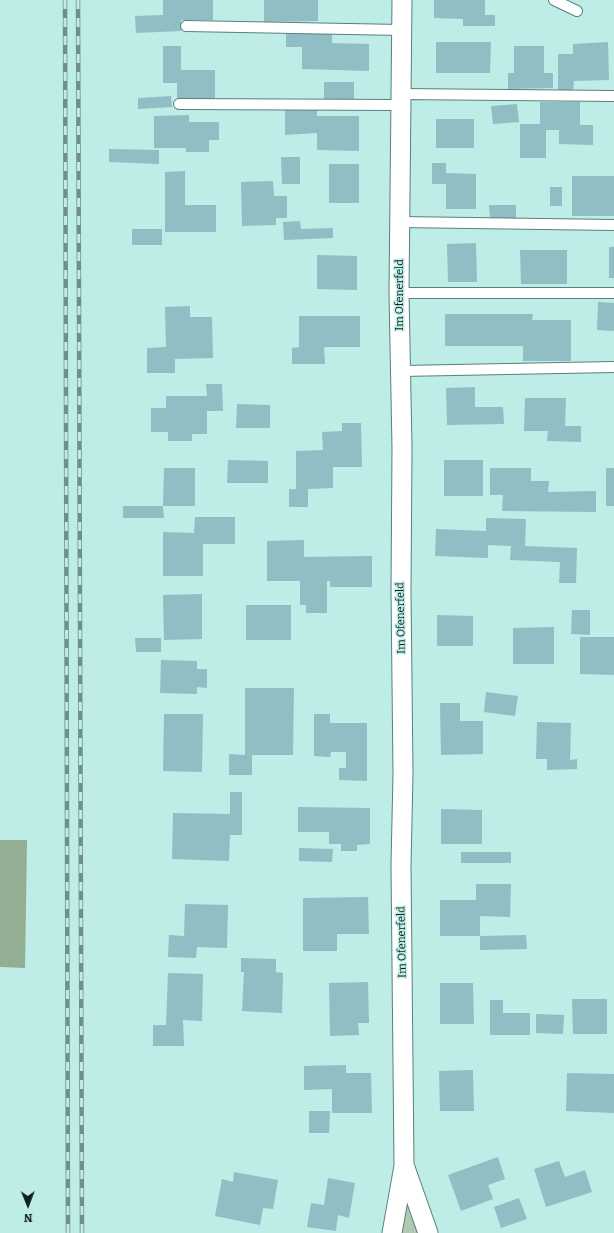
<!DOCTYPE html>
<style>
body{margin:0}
#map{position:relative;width:614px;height:1233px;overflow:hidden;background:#beece6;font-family:Bitter,serif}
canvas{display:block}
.north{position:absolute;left:8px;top:1185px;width:40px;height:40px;-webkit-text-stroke:3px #beece6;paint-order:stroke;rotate:179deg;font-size:11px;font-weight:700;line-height:16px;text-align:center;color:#0f211f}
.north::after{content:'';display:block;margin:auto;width:14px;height:18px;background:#0f211f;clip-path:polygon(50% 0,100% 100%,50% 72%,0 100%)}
</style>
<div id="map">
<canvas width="614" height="1233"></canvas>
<div class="north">N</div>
</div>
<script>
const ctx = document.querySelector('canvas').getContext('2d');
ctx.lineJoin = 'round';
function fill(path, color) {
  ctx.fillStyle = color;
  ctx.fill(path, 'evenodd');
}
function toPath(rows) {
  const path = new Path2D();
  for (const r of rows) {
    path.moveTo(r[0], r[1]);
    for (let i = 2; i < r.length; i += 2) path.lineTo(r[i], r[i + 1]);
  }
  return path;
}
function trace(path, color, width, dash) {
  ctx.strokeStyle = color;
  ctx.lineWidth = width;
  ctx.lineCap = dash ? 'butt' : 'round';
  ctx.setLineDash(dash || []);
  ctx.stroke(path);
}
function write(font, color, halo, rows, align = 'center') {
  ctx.font = font + ' Bitter,serif';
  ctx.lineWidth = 3;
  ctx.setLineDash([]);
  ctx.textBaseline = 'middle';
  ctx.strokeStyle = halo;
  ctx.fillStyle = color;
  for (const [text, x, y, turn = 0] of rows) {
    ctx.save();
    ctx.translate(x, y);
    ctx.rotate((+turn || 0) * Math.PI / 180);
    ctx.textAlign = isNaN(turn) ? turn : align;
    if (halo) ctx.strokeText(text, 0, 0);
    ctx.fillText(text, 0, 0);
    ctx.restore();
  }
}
fill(toPath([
 [404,1165,427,1233,391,1233]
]), '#b3c8b3');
fill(toPath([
 [0,840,27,840,25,968,0,967]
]), '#94ae94');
fill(toPath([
 [163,0,213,0,213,20,181,20,181,31,136,33,135,16,163,15],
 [264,0,318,0,318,21,264,22],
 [434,0,485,0,485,15,495,15,495,26,463,26,463,19,434,18],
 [286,31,332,31,332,43,369,44,369,71,302,69,302,47,286,47],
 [436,42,491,42,490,73,436,73],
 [608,42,609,80,574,81,573,90,558,91,558,54,573,54,573,44],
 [163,46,181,46,181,70,215,70,215,101,177,101,177,83,163,83],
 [514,46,544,46,544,73,553,73,553,88,508,89,508,73,514,73],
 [324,82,354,82,354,101,324,100],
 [171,96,172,107,138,109,138,98],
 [540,102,580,102,580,125,593,125,593,145,559,144,559,130,546,130,546,158,520,158,520,124,540,124],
 [517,104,519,122,493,124,491,106],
 [285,109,317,109,317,116,359,116,359,151,317,150,317,133,285,135],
 [189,115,189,122,219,122,219,140,209,140,209,152,186,152,186,148,154,148,154,116],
 [436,119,474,119,474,148,436,148],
 [109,149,159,150,159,164,109,162],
 [281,157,300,157,300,184,282,184],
 [432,163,446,163,446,173,476,174,476,209,446,209,446,184,432,184],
 [329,164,359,164,359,203,329,203],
 [185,171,185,205,216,205,216,232,165,232,165,172],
 [572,176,614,176,614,216,572,216],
 [273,181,274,196,287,196,287,218,276,218,276,225,242,226,241,182],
 [550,187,562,187,562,206,550,206],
 [489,205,516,205,516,219,490,219],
 [300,221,301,229,333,228,333,238,284,240,283,222],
 [132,229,162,229,162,245,132,245],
 [476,243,477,282,448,282,447,244],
 [609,247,614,247,614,278,609,278],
 [520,250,567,250,567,284,521,284],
 [317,255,357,256,357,290,317,289],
 [598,302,614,303,614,331,597,330],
 [190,306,190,317,212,317,213,358,175,359,175,373,147,373,147,348,166,347,165,307],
 [445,314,533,314,532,320,571,320,571,361,523,361,523,346,445,346],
 [299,316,360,316,360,347,324,347,325,364,292,364,292,348,299,347],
 [206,384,222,384,223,411,207,411,207,434,192,434,192,441,168,441,168,432,151,432,151,408,166,408,166,396,207,396],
 [475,387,475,407,503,407,504,424,447,425,446,388],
 [525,398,566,398,565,426,581,426,581,442,547,441,548,431,524,431],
 [237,404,270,405,270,428,236,428],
 [342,423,361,423,362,467,333,467,333,488,308,489,308,507,289,507,289,489,296,489,296,451,323,450,322,432,342,431],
 [228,460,268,461,268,483,227,483],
 [444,460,483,460,483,496,444,496],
 [164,468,195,468,195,506,163,506],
 [490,468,531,468,531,481,549,481,548,492,596,491,596,512,502,511,503,495,490,495],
 [606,468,614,468,614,506,606,506],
 [123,506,163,506,164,518,123,518],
 [195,517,235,517,235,544,203,544,203,576,163,576,163,532,194,533],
 [486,518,526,519,525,546,577,548,576,583,559,583,560,562,510,560,511,546,488,545,488,558,435,556,436,529,486,531],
 [304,540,304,557,372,556,372,587,330,587,330,581,327,581,327,613,306,613,306,605,300,605,300,581,267,581,267,541],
 [202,594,202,639,164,640,163,595],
 [246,605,291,605,291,640,246,640],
 [572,610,590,610,590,635,571,634],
 [437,615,473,616,473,646,437,646],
 [554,627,554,664,513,664,513,628],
 [580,637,614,637,614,675,580,674],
 [135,638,161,638,161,652,136,652],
 [161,660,197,661,197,669,207,669,207,688,197,687,197,694,160,693],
 [245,688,294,688,293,755,252,755,252,775,229,775,229,754,245,755],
 [486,692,518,696,515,716,484,712],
 [440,703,460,703,460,721,483,721,483,754,441,755],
 [164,714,203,714,202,772,163,771],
 [314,714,330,714,330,723,367,723,367,781,339,780,339,768,346,768,346,752,331,752,330,757,314,756],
 [537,722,571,723,570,760,577,759,577,769,547,770,547,759,536,759],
 [230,792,242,792,242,835,230,835,229,861,172,859,173,813,230,814],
 [298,807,370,808,370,844,357,845,357,851,341,851,341,844,329,844,329,832,298,832],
 [441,809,482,810,482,844,441,844],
 [299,848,333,849,332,862,299,861],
 [461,852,511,852,511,863,461,863],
 [476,884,511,884,510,917,480,916,480,936,526,935,527,949,480,950,480,936,440,936,440,900,476,900],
 [368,897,369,934,337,934,337,951,303,951,303,898],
 [185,904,228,905,227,948,197,947,196,958,168,957,169,935,184,936],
 [241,958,276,959,276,972,283,973,282,1013,242,1011,244,972,241,972],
 [168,973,203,974,202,1021,183,1020,184,1046,153,1046,153,1025,166,1025],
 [368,982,369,1023,358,1023,359,1035,330,1036,329,983],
 [440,983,473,983,474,1024,440,1024],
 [572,999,607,999,607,1034,573,1034],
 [490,1000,503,1000,503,1013,530,1013,530,1035,490,1035],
 [536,1014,564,1015,563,1034,536,1033],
 [346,1065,346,1073,371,1073,372,1113,332,1113,332,1089,304,1090,304,1066],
 [473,1070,474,1111,440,1111,439,1071],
 [567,1073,614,1074,614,1113,566,1111],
 [309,1111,330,1111,329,1133,309,1133],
 [498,1157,505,1179,488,1185,493,1199,461,1211,448,1175],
 [559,1161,565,1177,585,1170,592,1192,546,1207,534,1169],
 [234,1172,278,1180,273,1209,263,1208,260,1225,215,1216,222,1179,233,1182],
 [328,1178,355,1183,349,1218,338,1215,336,1231,307,1227,311,1203,324,1205],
 [519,1198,527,1219,501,1228,494,1207]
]), '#91bdc4');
const service = toPath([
 [554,0,577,11],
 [186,26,402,30],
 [401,94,614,96],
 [179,104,401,105],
 [400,222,614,225],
 [399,293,614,293],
 [401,371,614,367]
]);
const minor = toPath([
 [402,0,399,293,402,448,401,591,403,774,401,865,404,1165,428,1233],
 [392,1233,404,1166]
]);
trace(service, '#57817c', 12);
trace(minor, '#57817c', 21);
trace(service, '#fff', 10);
trace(minor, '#fff', 19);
const rail = toPath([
 [65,0,68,1233],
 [78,0,82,1233]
]);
trace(rail, '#6e8f8b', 4.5);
trace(rail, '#beece6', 3, [9]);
write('11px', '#0f211f', '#beece6', [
 ["Im Ofenerfeld",400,295,-90],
 ["Im Ofenerfeld",401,618,-91],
 ["Im Ofenerfeld",402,942,-91]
]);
</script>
